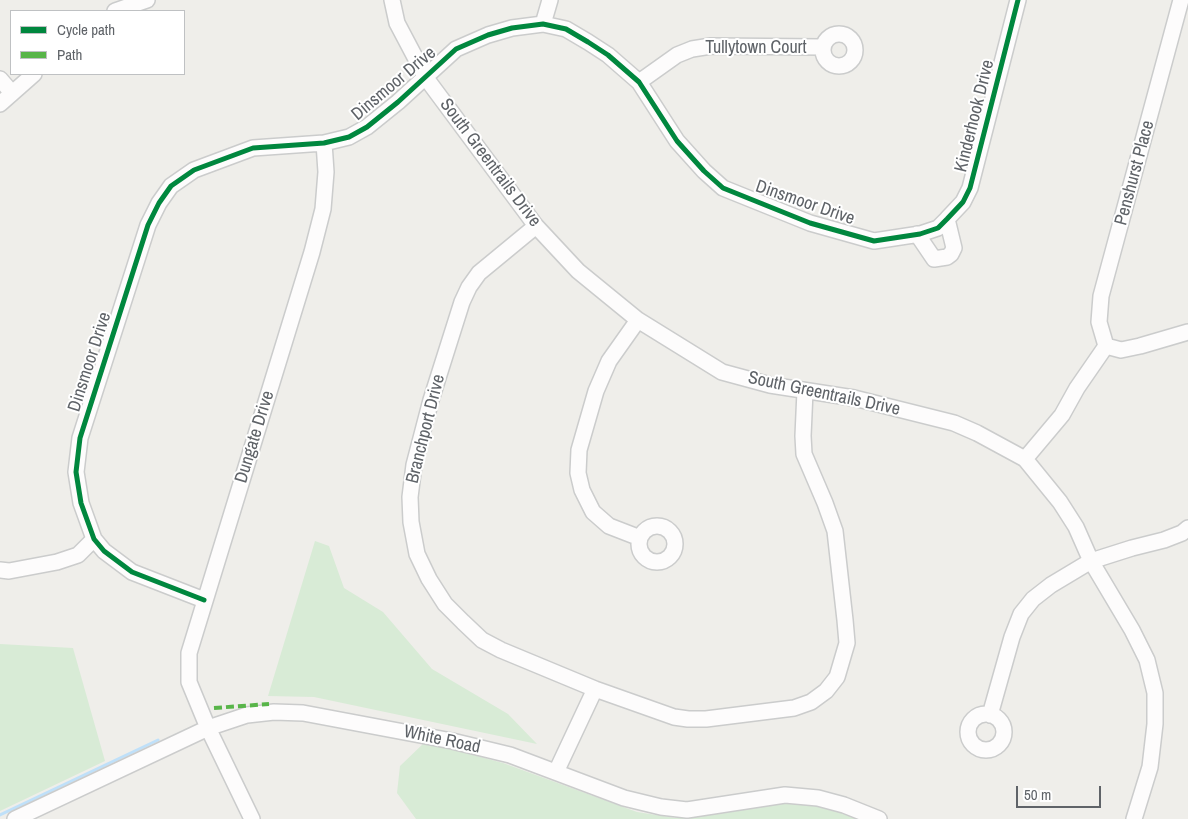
<!DOCTYPE html>
<style>
body{margin:0}
#map{position:relative;width:1188px;height:819px;overflow:hidden;background:#efeeea;font-family:"Archivo Narrow",sans-serif}
canvas{display:block}
.legend{position:absolute;left:10px;top:10px;width:175px;height:65px;box-sizing:border-box;background:#fff;border:1px solid #bfc1c3;margin:0;padding:6px 9px;list-style:none;font-size:15px;color:#5f6368}
.legend li{display:flex;align-items:center;gap:10px;height:25px}
.legend b{width:25px;border:1px solid #bfc1c3}
.scale{position:absolute;left:1016px;top:786px;width:85px;height:22px;box-sizing:border-box;border:2px solid #5f6368;border-top:0;padding-left:6px;font-size:15px;line-height:18px;white-space:nowrap;color:#5f6368;-webkit-text-stroke:4px #fff;paint-order:stroke}
</style>
<div id="map">
<canvas width="1188" height="819"></canvas>
<ul class="legend">
<li><b style="height:6px;background:#00873e"></b>Cycle path</li>
<li><b style="height:6px;background:#58b549"></b>Path</li>
</ul>
<div class="scale">50 m</div>
</div>
<script>
const ctx = document.querySelector('canvas').getContext('2d');
ctx.lineJoin = 'round';
function fill(path, color) {
  ctx.fillStyle = color;
  ctx.fill(path, 'evenodd');
}
function toPath(rows) {
  const path = new Path2D();
  for (const r of rows) {
    if (r.length === 3) {
      path.moveTo(r[0] + r[2], r[1]);
      path.arc(r[0], r[1], r[2], 0, 2 * Math.PI);
      continue;
    }
    path.moveTo(r[0], r[1]);
    for (let i = 2; i < r.length; i += 2) path.lineTo(r[i], r[i + 1]);
  }
  return path;
}
function trace(path, color, width, dash) {
  ctx.strokeStyle = color;
  ctx.lineWidth = width;
  ctx.lineCap = dash ? 'butt' : 'round';
  ctx.setLineDash(dash || []);
  ctx.stroke(path);
}
function write(font, color, halo, rows, align = 'center') {
  ctx.font = font + ' "Archivo Narrow",sans-serif';
  ctx.lineWidth = 4;
  ctx.setLineDash([]);
  ctx.textBaseline = 'middle';
  ctx.strokeStyle = halo;
  ctx.fillStyle = color;
  for (const [text, x, y, turn = 0] of rows) {
    ctx.save();
    ctx.translate(x, y);
    ctx.rotate((+turn || 0) * Math.PI / 180);
    ctx.textAlign = isNaN(turn) ? turn : align;
    if (halo) ctx.strokeText(text, 0, 0);
    ctx.fillText(text, 0, 0);
    ctx.restore();
  }
}
fill(toPath([
 [315,541,329,546,344,588,383,612,432,669,508,714,537,744,314,697,268,696],
 [0,644,73,648,105,761,0,811],
 [425,742,503,763,637,812,676,818,697,817,776,804,808,804,835,808,865,819,416,819,397,793,400,766]
]), '#d8ebd6');
trace(toPath([
 [0,815,158,740]
]), '#bfe0f9', 3);
const minor = toPath([
 [392,0,397,23,426,78,536,226,578,271,638,320,722,372,770,385,854,398,954,423,977,433,1025,459,1060,502,1076,527,1091,561,1132,630,1147,660,1155,693,1155,724,1150,767,1134,819],
 [115,11,147,0],
 [543,24,550,0],
 [839,50,16],
 [0,79,12,93],
 [639,82,677,55,692,49,711,46,822,47],
 [0,104,34,74],
 [536,226,479,273,469,287,462,302,431,400,414,465,410,497,411,522,417,554,429,579,445,604,463,622,482,640,501,650,595,689],
 [917,234,934,259,947,257,951,254,954,248,947,219],
 [638,320,609,361,596,391,579,450,578,473,582,490,593,512,609,526,640,538],
 [1106,346,1099,322,1101,296,1181,0],
 [1025,459,1062,415,1077,388,1106,346,1121,350,1140,346,1188,332],
 [657,544,18],
 [0,570,9,571,57,562,78,555,94,539],
 [204,600,132,572,104,551,94,539,81,503,76,472,80,438,148,225,159,203,171,186,194,170,253,148,324,143,349,137,367,127,398,102,456,49,488,35,512,28,543,24,566,29,588,42,608,55,639,82,677,141,704,171,723,188,810,223,874,241,920,234,938,228,947,219,963,202,970,188,1018,0],
 [986,732,18],
 [990,715,1012,637,1021,614,1033,599,1051,585,1091,561,1132,548,1164,540,1182,533,1188,528],
 [556,772,595,689,674,717,688,719,706,719,794,708,811,702,826,691,837,677,847,643,845,620,835,531,825,503,804,454,803,436,805,391],
 [15,819,208,728,247,715,274,712,303,713,452,741,510,755,624,798,661,807,687,810,785,795,818,798,844,805,879,819],
 [252,819,208,728,189,682,189,653,312,252,323,209,326,172,324,143]
]);
trace(minor, '#cbcccc', 18);
trace(minor, '#fdfcfc', 15);
trace(toPath([
 [214,708,269,704]
]), '#58b549', 4, [8, 4]);
trace(toPath([
 [204,600,132,572,104,551,94,539,81,503,76,472,80,438,148,225,159,203,171,186,194,170,253,148,324,143,349,137,367,127,398,102,456,49,488,35,512,28,543,24,566,29,588,42,608,55,639,82,677,141,704,171,723,188,810,223,874,241,920,234,938,228,947,219,963,202,970,188,1018,0]
]), '#00873e', 5);
write('18px', '#5f6368', '#fff', [
 ["Tullytown Court",756,48],
 ["Dinsmoor Drive",394,84,-40],
 ["Kinderhook Drive",975,116,-76],
 ["South Greentrails Drive",490,163,53],
 ["Penshurst Place",1135,173,-75],
 ["Dinsmoor Drive",805,203,19],
 ["Dinsmoor Drive",90,362,-72],
 ["South Greentrails Drive",824,394,12],
 ["Branchport Drive",426,429,-76],
 ["Dungate Drive",255,437,-73],
 ["White Road",442,740,12]
]);
</script>
